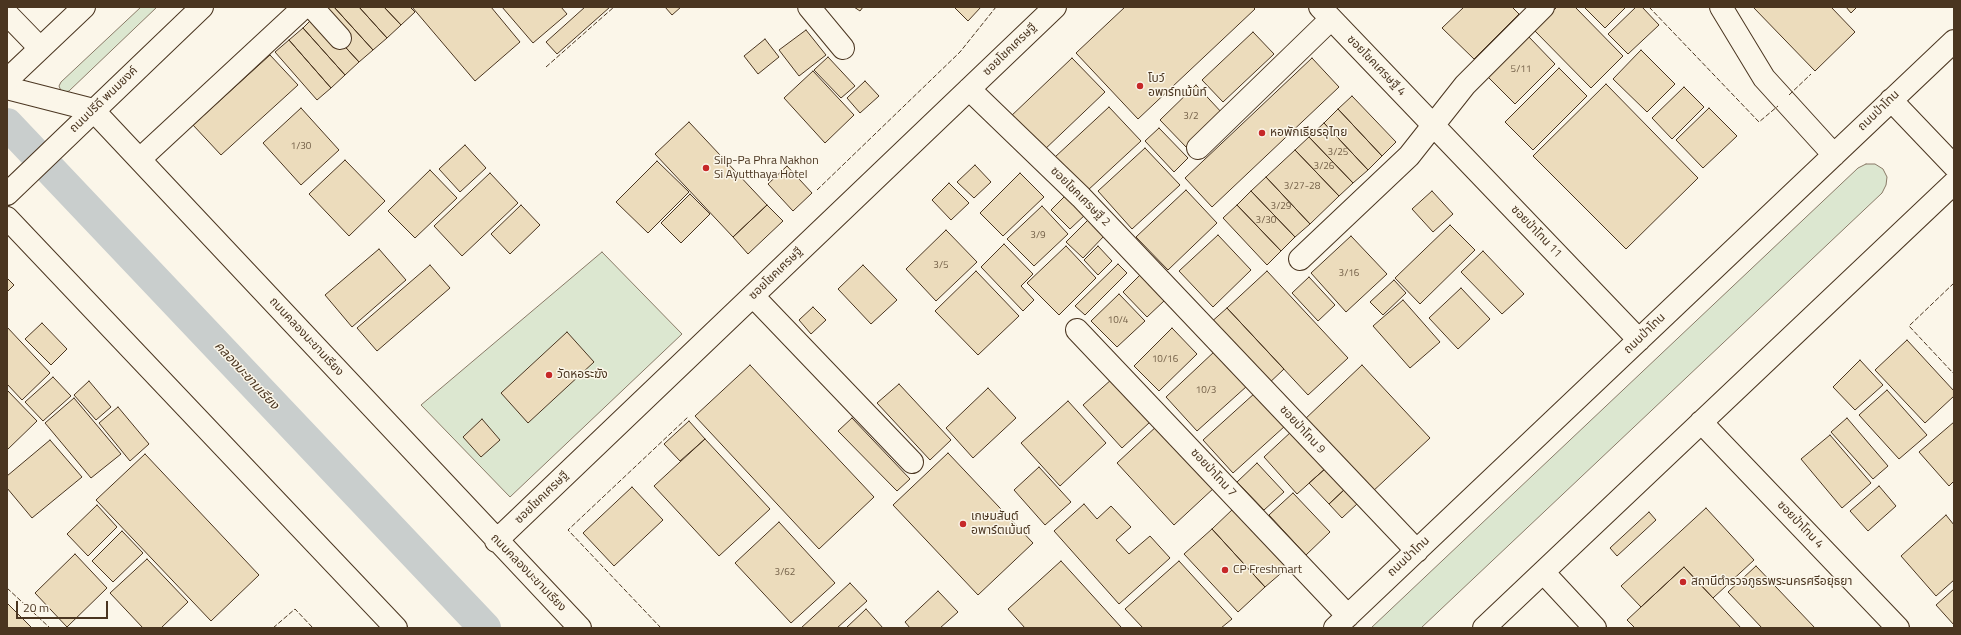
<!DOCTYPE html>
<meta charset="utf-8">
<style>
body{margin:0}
#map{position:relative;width:1961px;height:635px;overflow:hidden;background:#fbf6e9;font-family:"Titillium Web",sans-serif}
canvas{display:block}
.frame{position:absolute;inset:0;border:8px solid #4a3520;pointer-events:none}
.scale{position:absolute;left:16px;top:601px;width:92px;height:18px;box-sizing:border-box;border:2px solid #4a3520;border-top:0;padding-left:5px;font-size:12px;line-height:14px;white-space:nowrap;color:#4a3520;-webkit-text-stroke:3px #fbf6e9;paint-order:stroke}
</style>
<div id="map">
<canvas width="1961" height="635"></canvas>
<div class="frame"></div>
<div class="scale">20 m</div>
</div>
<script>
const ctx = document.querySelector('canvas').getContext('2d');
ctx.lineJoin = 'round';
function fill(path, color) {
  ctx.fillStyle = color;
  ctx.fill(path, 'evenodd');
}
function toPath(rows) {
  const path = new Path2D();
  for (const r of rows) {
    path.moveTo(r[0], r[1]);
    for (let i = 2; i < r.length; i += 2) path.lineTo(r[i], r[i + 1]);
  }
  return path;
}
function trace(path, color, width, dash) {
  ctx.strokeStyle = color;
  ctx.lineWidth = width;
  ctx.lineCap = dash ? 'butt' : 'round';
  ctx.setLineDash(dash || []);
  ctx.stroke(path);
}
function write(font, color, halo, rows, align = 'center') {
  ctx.font = font + ' "Titillium Web","Noto Sans Thai",sans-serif';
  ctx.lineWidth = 3;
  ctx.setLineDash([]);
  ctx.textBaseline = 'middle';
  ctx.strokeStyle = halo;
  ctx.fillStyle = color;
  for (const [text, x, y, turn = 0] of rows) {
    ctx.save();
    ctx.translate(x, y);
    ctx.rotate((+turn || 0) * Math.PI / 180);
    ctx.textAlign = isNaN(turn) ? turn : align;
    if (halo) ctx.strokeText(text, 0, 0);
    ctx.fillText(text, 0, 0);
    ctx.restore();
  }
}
const green = toPath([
 [141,7,157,7,69,91,65,92,61,91,59,86,61,82,141,7],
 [1866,164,1875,164,1883,169,1887,177,1886,185,1882,193,1421,628,1371,628,1858,168,1866,164],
 [602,252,682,334,510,497,421,405,602,252]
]);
fill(green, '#dce7d0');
trace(green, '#887966', 1);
trace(toPath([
 [7,124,485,628]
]), '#c9cecd', 32);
const building = toPath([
 [325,7,334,7,373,50,359,62,316,15,325,7],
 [334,7,359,7,387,38,373,50,334,7],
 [359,7,384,7,401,25,387,38,359,7],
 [384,7,410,7,415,12,401,25,384,7],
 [412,7,491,7,520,42,475,81,412,7],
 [502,7,561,7,567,14,533,43,502,7],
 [585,7,610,7,557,54,546,42,585,7],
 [665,7,681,7,672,15,665,7],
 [854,7,863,7,860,11,854,7],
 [954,7,981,7,968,21,954,7],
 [1125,7,1253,7,1255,9,1138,119,1076,53,1125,7],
 [1464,7,1512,7,1519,14,1474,59,1442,28,1464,7],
 [1557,7,1575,7,1623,56,1591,88,1534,30,1557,7],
 [1584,7,1626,7,1605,28,1584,7],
 [1636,7,1642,7,1659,25,1628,54,1608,34,1636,7],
 [1753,7,1831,7,1855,32,1815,71,1753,7],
 [1846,7,1857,7,1851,13,1846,7],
 [316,15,359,62,345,75,303,28,316,15],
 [303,28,345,75,331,88,289,40,303,28],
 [806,30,826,55,799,76,779,50,806,30],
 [1253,32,1274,54,1223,102,1202,80,1253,32],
 [1528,36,1555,64,1515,104,1487,76,1528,36],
 [765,39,779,57,758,74,744,56,765,39],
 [289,40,331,88,317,100,275,52,289,40],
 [1641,50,1675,84,1647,112,1613,79,1641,50],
 [270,55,298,85,221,155,193,125,270,55],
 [828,57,855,86,841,98,814,70,828,57],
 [1072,58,1105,92,1042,152,1009,118,1072,58],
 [1312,58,1339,87,1212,207,1185,178,1312,58],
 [1559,68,1587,96,1533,150,1505,122,1559,68],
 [813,71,854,115,825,143,784,98,813,71],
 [865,81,879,96,860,113,847,98,865,81],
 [1606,84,1698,178,1626,249,1533,156,1606,84],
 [1196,85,1223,114,1187,148,1160,120,1196,85],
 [1684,87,1704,107,1672,139,1652,118,1684,87],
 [1352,96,1396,142,1382,156,1338,109,1352,96],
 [1109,107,1141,141,1087,191,1055,157,1109,107],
 [301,108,339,150,301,185,263,143,301,108],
 [1709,108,1737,136,1703,168,1676,140,1709,108],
 [1338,109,1382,156,1368,170,1324,123,1338,109],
 [689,122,767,205,733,237,655,154,689,122],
 [1324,123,1368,170,1353,183,1309,137,1324,123],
 [1159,128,1188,158,1174,172,1145,141,1159,128],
 [1309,137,1353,183,1339,196,1295,150,1309,137],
 [465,145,486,168,460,192,439,169,465,145],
 [1145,148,1180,185,1132,229,1098,191,1145,148],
 [1295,150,1339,196,1310,224,1266,177,1295,150],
 [345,160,385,201,349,236,309,194,345,160],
 [657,161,689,192,648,233,616,202,657,161],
 [975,165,991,182,974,198,957,182,975,165],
 [787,166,812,193,793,211,768,184,787,166],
 [430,170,457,198,415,238,388,211,430,170],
 [490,173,518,203,462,256,434,226,490,173],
 [1020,173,1044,197,1003,236,980,213,1020,173],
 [1266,177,1310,224,1295,237,1251,191,1266,177],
 [949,183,969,203,951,220,932,200,949,183],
 [1186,190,1217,223,1168,270,1136,237,1186,190],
 [1251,191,1295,237,1281,251,1237,205,1251,191],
 [1432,191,1453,214,1433,232,1412,209,1432,191],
 [690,194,710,214,681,243,661,223,690,194],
 [1067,194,1086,214,1070,229,1051,210,1067,194],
 [521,205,540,225,510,254,491,234,521,205],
 [767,205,783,221,748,254,733,237,767,205],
 [1237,205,1281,251,1267,265,1223,218,1237,205],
 [1042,206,1068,234,1034,266,1007,239,1042,206],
 [1089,219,1105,235,1083,258,1066,242,1089,219],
 [1450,225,1475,250,1420,304,1395,278,1450,225],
 [946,230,977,262,936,301,906,269,946,230],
 [1218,235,1251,270,1213,307,1179,271,1218,235],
 [1351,236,1387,274,1346,312,1311,273,1351,236],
 [1004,244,1033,274,1021,286,1034,300,1023,311,981,267,1004,244],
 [1066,246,1096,278,1059,315,1027,283,1066,246],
 [1098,246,1112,261,1098,275,1084,260,1098,246],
 [379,249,406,280,352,327,325,295,379,249],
 [1483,251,1524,294,1502,314,1461,272,1483,251],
 [1118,264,1127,273,1085,315,1075,306,1118,264],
 [430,265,450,288,377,351,357,328,430,265],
 [863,265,897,300,871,324,838,289,863,265],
 [976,271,1019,316,978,355,935,311,976,271],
 [1267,271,1348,358,1308,395,1227,308,1267,271],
 [1141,274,1165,300,1147,317,1123,292,1141,274],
 [1309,277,1335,305,1318,321,1292,293,1309,277],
 [7,278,14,285,7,292,7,278],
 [1394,280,1406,293,1383,315,1370,302,1394,280],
 [1461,288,1490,319,1458,349,1429,318,1461,288],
 [1119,294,1145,321,1117,347,1091,321,1119,294],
 [1403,300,1440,342,1410,368,1373,326,1403,300],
 [813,307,826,320,811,334,799,320,813,307],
 [1227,308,1284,369,1266,386,1209,324,1227,308],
 [42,323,67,349,51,365,25,339,42,323],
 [7,327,50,373,22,400,7,384,7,327],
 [1172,328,1197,354,1159,391,1134,366,1172,328],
 [567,332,594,362,528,423,501,393,567,332],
 [1907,340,1954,391,1954,396,1925,423,1875,370,1907,340],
 [1215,351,1247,386,1197,431,1166,397,1215,351],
 [1860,360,1883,385,1855,410,1833,387,1860,360],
 [750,365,874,497,819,549,695,416,750,365],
 [1362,365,1430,438,1371,493,1303,421,1362,365],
 [53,377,71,396,43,421,25,402,53,377],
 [1112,379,1150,422,1122,448,1083,405,1112,379],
 [89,381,111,407,96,420,74,395,89,381],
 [899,384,951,440,930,460,877,403,899,384],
 [988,388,1016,418,973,458,946,428,988,388],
 [7,390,37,421,7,450,7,390],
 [1887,390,1927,435,1899,459,1859,415,1887,390],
 [1255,393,1285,426,1233,473,1203,440,1255,393],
 [74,398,121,454,91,478,45,423,74,398],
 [1068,401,1106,443,1060,486,1021,443,1068,401],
 [118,407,149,444,130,461,99,423,118,407],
 [852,418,910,479,897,491,838,431,852,418],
 [1847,418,1888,466,1873,479,1831,432,1847,418],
 [482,419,500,440,481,457,463,437,482,419],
 [689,421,705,439,680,461,664,444,689,421],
 [1954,422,1954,481,1949,486,1919,452,1954,422],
 [1158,425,1215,487,1174,525,1117,463,1158,425],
 [1292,431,1326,468,1297,494,1264,457,1292,431],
 [1830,435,1871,483,1842,508,1801,459,1830,435],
 [705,439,770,509,719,556,654,486,705,439],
 [50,440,82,477,32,518,7,488,7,476,50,440],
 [948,453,1033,543,978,595,893,505,948,453],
 [145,454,259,575,211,621,96,500,145,454],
 [1257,463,1284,492,1264,510,1237,482,1257,463],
 [1039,467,1071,502,1045,525,1014,490,1039,467],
 [1326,468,1345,489,1329,504,1309,483,1326,468],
 [1879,486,1896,506,1868,531,1850,511,1879,486],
 [632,487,663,520,614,566,583,533,632,487],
 [1345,489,1358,503,1342,518,1329,504,1345,489],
 [1293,493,1330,532,1306,555,1269,515,1293,493],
 [1084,504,1097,519,1111,506,1131,527,1116,540,1129,554,1150,536,1170,558,1119,604,1054,531,1084,504],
 [97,505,117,527,88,556,67,534,97,505],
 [1706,508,1754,560,1713,598,1684,567,1641,607,1621,586,1706,508],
 [1233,509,1287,568,1265,587,1212,529,1233,509],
 [1649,512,1656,520,1617,556,1610,548,1649,512],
 [1946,515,1954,525,1954,580,1936,596,1901,556,1946,515],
 [779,522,835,583,791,623,735,563,779,522],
 [1212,529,1265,587,1238,612,1184,554,1212,529],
 [122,531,143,553,113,582,92,561,122,531],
 [75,554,107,588,67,627,35,593,75,554],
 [147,559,188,602,161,628,143,628,110,593,147,559],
 [1061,561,1121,627,1120,628,1025,628,1008,609,1061,561],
 [1179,561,1232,619,1221,628,1143,628,1125,609,1179,561],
 [1756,566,1815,628,1762,628,1728,592,1756,566],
 [1684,567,1713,598,1741,628,1635,628,1627,620,1684,567],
 [850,583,867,601,837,628,801,628,850,583],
 [1954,589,1954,625,1936,605,1954,589],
 [938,591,958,612,940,628,910,628,905,622,938,591],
 [7,603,32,628,7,628,7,603],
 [866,609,883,628,846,628,866,609]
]);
fill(building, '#ecdcbc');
trace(building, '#4a3520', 1);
const minor = toPath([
 [312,7,340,38],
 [809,7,843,48],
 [1320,7,1639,340],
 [1721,7,1764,78,1834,155],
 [7,14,40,48],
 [7,88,93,110,580,628],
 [969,89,1081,197,1417,551],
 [1891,100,1954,166],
 [1198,148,1331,19],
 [140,159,304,7],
 [7,218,396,628],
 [1300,259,1409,156,1465,85,1543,7],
 [753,296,912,462],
 [1077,330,1348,616],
 [1701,422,1898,628],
 [496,541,1055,7],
 [1543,572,1595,628],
 [1335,628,1954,41],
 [1484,628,1954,183]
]);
const major = toPath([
 [7,80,84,7],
 [7,194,202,7]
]);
trace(minor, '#4a3520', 24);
trace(major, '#4a3520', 24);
trace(minor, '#fbf6e9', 22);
trace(major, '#fbf6e9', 22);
trace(toPath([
 [1649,7,1759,122,1778,106],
 [546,67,614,7],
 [1789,95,1811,74],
 [817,190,960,52,996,7],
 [1954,283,1909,326,1954,374],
 [7,588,50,628],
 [273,628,295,609,313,628],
 [661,628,568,530,688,417]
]), '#4a3520', 1, [5, 2]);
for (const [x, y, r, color] of [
 [1140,86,4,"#c62828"],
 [1262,133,4,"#c62828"],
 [706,168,4,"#c62828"],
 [549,375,4,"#c62828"],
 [963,524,4,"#c62828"],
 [1225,570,4,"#c62828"],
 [1683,582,4,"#c62828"]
]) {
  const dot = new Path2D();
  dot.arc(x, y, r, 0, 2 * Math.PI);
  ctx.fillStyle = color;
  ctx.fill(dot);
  trace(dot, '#fbf6e9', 1.5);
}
write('10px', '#725f47', null, [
 ["5/11",1521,70],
 ["3/2",1191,117],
 ["1/30",301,147],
 ["3/25",1338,153],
 ["3/26",1324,167],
 ["3/27-28",1302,187],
 ["3/29",1281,207],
 ["3/30",1266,221],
 ["3/9",1038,236],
 ["3/5",941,266],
 ["3/16",1349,274],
 ["10/4",1118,321],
 ["10/16",1165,360],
 ["10/3",1206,391],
 ["3/62",785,573]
]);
write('12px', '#4a3520', '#fbf6e9', [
 ["ซอยโชคเศรษฐี",1010,50,-44],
 ["ซอยโชคเศรษฐี 4",1376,66,46],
 ["ถนนปรีดี พนมยงค์",104,100,-44],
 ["ถนนป่าโทน",1879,111,-44],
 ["ซอยโชคเศรษฐี 2",1080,197,45],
 ["ซอยป่าโทน 11",1536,232,46],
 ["ซอยโชคเศรษฐี",776,274,-44],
 ["ถนนป่าโทน",1645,334,-44],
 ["ถนนคลองมะขามเรียง",306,337,47],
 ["ซอยป่าโทน 9",1302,430,47],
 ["ซอยป่าโทน 7",1213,473,47],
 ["ซอยโชคเศรษฐี",542,498,-44],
 ["ซอยป่าโทน 4",1800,525,46],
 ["ถนนป่าโทน",1409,557,-43],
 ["ถนนคลองมะขามเรียง",528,573,46]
]);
write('12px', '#4a3520', '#fbf6e9', [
 ["โบว์",1148,79],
 ["อพาร์ทเม้นท์",1148,93],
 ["หอพักเธียรอุไทย",1270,133],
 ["Silp-Pa Phra Nakhon",714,161],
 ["Si Ayutthaya Hotel",714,175],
 ["วัดหอระฆัง",557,375],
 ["เกษมสันต์",971,517],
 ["อพาร์ตเม้นต์",971,531],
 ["CP Freshmart",1233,570],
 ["สถานีตำรวจภูธรพระนครศรีอยุธยา",1691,582]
], 'left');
write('italic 13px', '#4a3520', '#fbf6e9', [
 ["คลองมะขามเรียง",246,376,47]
]);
</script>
